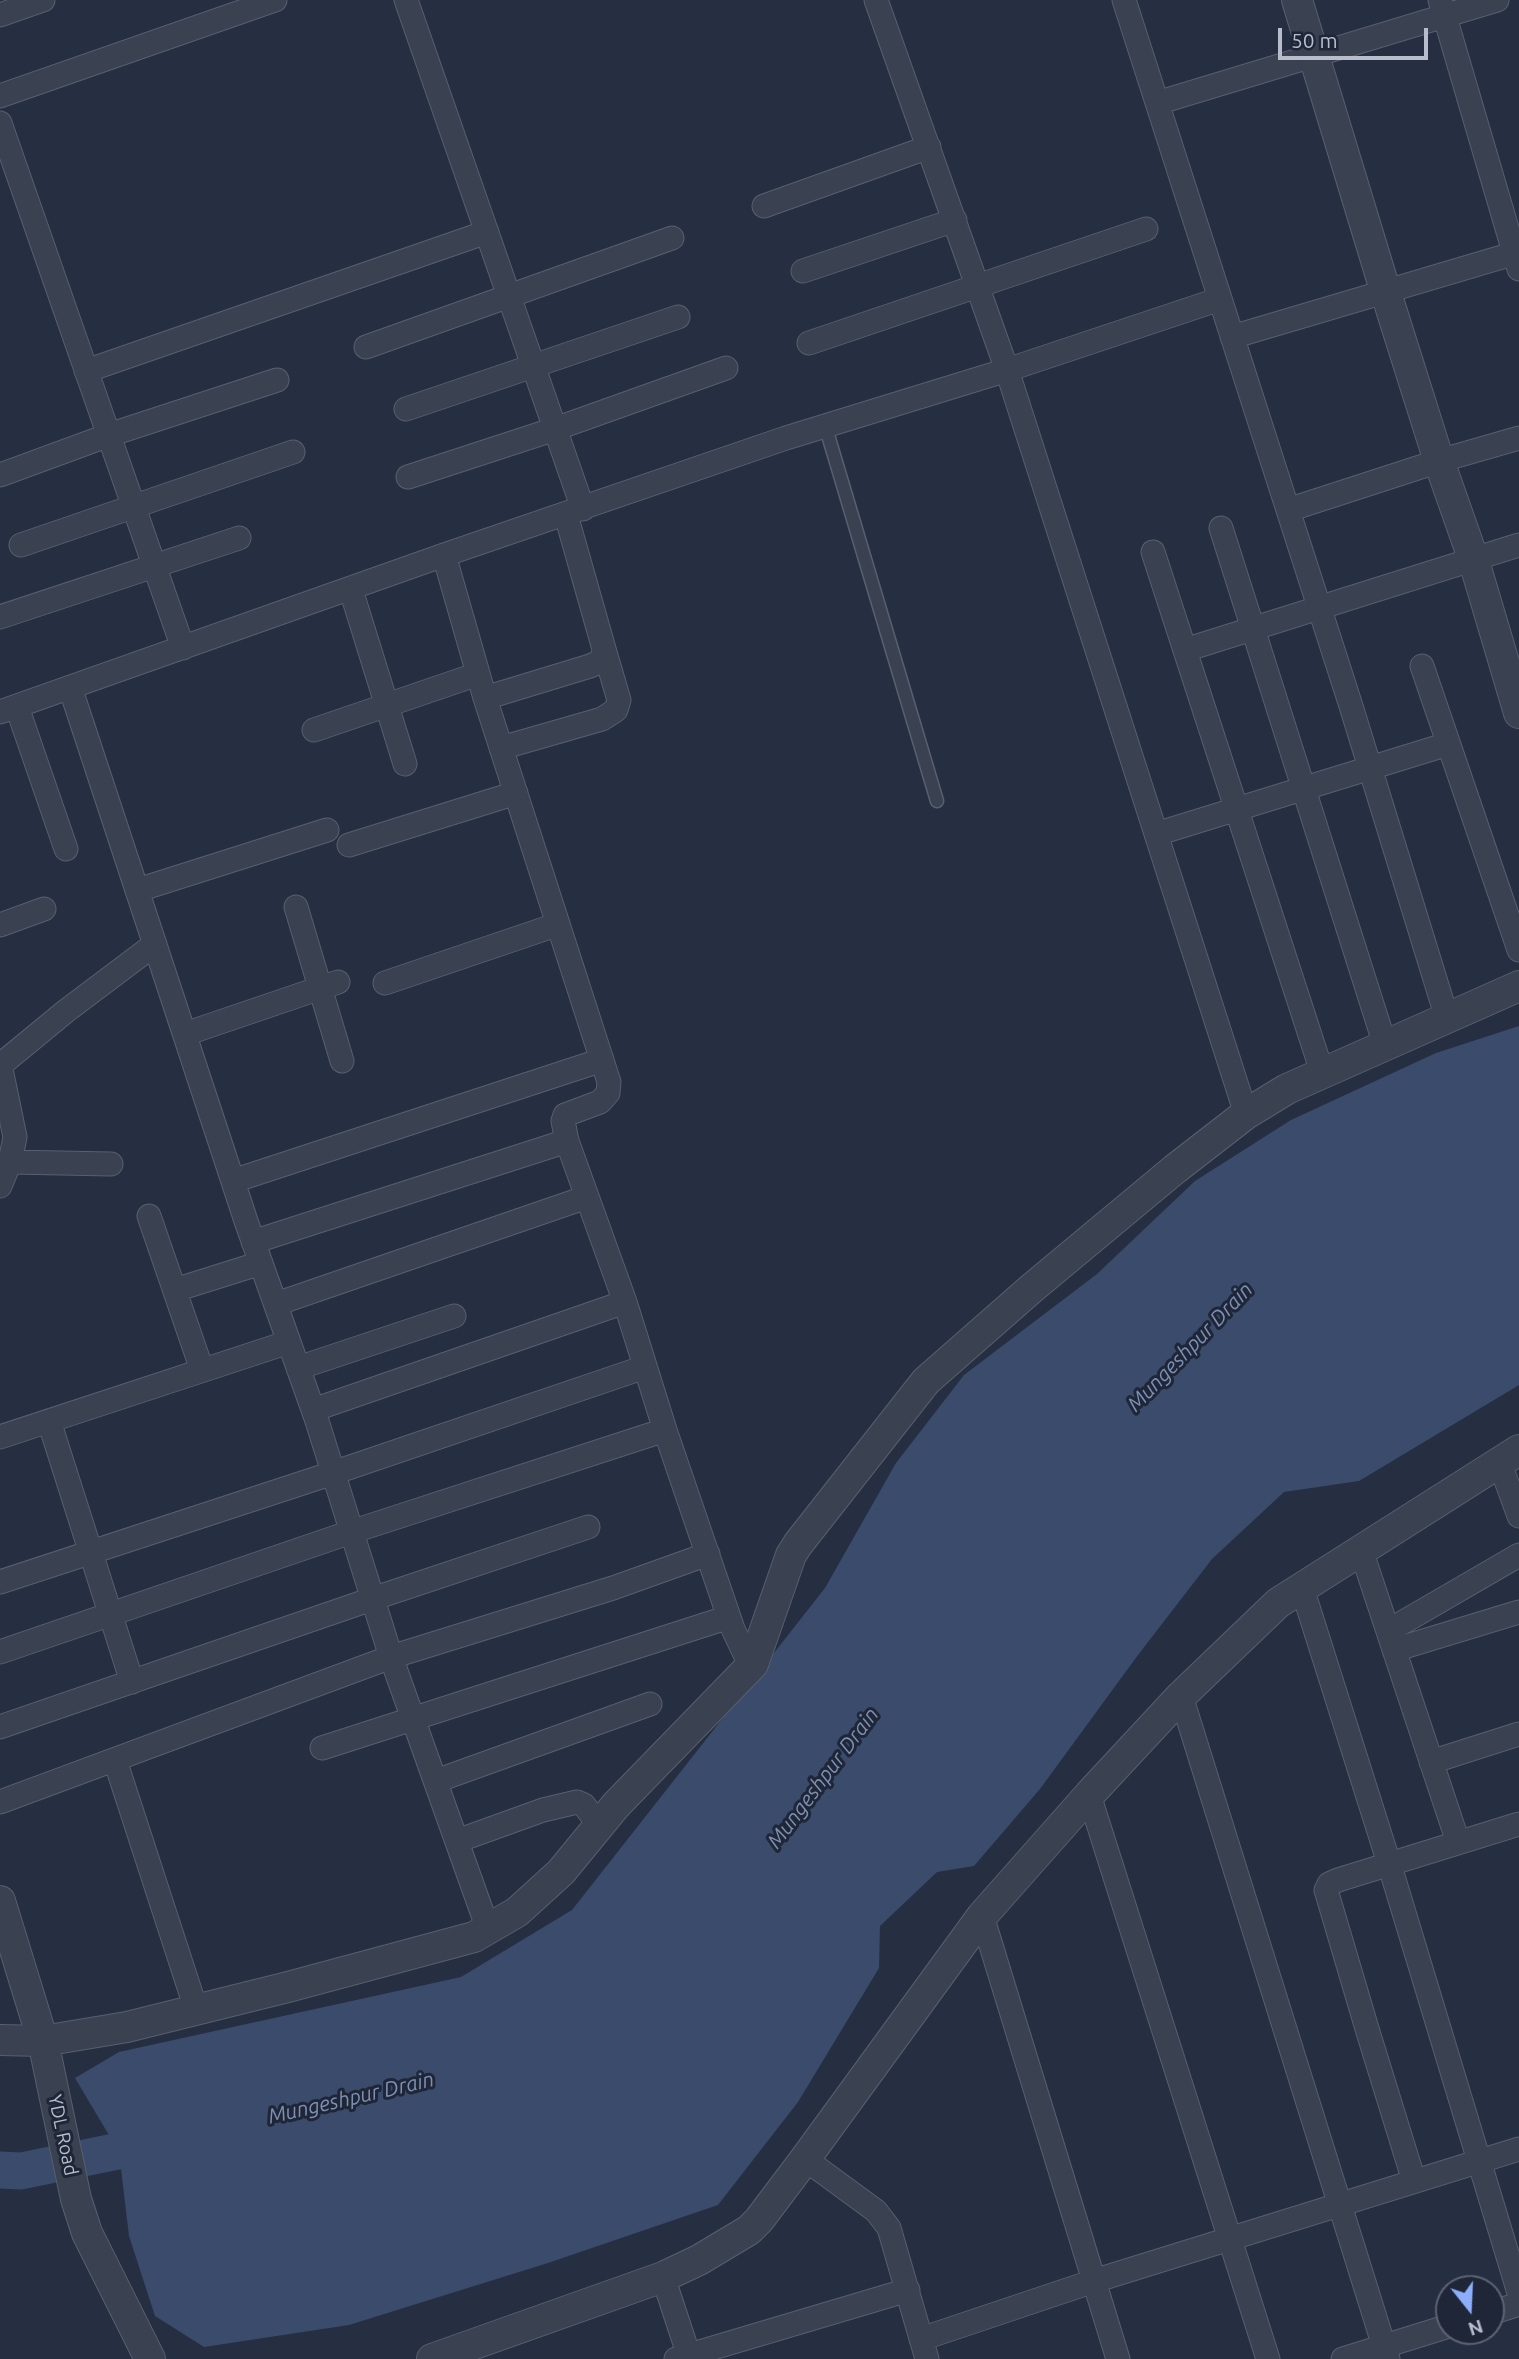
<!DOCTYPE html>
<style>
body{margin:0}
#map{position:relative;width:1519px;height:2359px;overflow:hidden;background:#262f42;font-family:Ubuntu,sans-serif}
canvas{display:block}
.north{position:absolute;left:1435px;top:2275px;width:70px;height:70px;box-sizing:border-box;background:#1f2637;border:2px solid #5c6272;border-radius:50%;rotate:162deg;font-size:19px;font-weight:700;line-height:28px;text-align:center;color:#b7bdcb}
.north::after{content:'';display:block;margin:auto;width:24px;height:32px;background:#8daefa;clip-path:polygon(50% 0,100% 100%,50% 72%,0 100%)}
.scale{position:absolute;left:1278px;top:28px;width:150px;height:32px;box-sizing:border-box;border:4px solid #b7bdcb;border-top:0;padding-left:9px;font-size:21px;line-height:24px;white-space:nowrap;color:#b7bdcb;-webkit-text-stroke:5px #1f2637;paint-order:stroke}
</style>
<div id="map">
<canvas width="1519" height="2359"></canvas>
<div class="north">N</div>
<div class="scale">50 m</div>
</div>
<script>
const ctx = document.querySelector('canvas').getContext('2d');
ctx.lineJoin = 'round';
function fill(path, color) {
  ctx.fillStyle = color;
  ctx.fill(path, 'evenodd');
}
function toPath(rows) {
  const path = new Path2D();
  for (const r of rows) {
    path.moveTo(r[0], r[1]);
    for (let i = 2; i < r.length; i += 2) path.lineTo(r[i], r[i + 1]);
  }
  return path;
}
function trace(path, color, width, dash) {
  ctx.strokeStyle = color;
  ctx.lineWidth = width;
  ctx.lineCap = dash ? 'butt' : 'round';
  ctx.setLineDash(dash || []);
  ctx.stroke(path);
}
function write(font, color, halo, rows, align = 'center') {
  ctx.font = font + ' Ubuntu,sans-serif';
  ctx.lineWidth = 6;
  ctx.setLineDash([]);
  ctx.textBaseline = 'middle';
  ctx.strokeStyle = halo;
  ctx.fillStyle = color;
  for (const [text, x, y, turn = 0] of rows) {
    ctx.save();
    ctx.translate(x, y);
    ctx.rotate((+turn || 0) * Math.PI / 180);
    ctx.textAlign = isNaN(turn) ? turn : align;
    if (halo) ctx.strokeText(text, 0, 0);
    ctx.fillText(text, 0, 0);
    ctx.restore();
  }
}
fill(toPath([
 [1519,1026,1519,1385,1359,1481,1284,1492,1212,1559,1138,1655,1040,1789,974,1866,937,1872,880,1926,879,1968,798,2102,718,2205,548,2263,349,2325,204,2347,155,2316,129,2236,119,2152,75,2078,119,2052,461,1977,572,1910,825,1588,896,1463,964,1375,1097,1274,1195,1181,1291,1120,1436,1053]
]), '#3b4b6b');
trace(toPath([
 [0,2170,21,2171,167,2141]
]), '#3b4b6b', 37);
const service = toPath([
 [825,425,937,801]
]);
const minor = toPath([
 [406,0,583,509],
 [876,0,1007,370,1246,1114],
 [1124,0,1351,706,1447,1018],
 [1440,0,1519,269],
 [0,15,43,0],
 [0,96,275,0],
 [1157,103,1497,0],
 [0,123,183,648],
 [764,206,929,147],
 [803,271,955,220],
 [1232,337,1519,252],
 [809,343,1146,229],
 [366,347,672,238],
 [86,371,487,232],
 [406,409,678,317],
 [0,475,109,435,277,380],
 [408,477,555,429,726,368],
 [1288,510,1439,461,1519,438],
 [1221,528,1385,1045],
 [21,545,293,452],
 [1153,552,1322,1072],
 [444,555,485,698,609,1082,608,1093,600,1102,565,1115,563,1121,567,1141,625,1302,665,1430,733,1629,751,1667],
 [351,590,405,764],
 [0,617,239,538],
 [1185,650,1519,545],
 [1422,666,1519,950],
 [70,687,247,1224,317,1421,391,1657,488,1929],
 [485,698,590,666,599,662,603,656,604,649,566,515],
 [17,707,66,849],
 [0,712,444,555,786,438,1007,370,1220,299],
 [314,730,478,674],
 [501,748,602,719,616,710,619,700,604,649],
 [1156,834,1448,744],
 [349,845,516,793],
 [138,890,327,830],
 [296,907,342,1061],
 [0,925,44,909],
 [385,983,556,925],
 [185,1034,338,982],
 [10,1162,111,1164],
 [233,1181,602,1060],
 [0,1186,10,1162,15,1137,1,1069,4,1062,66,1011,155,944],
 [149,1216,202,1370],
 [253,1242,567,1141],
 [175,1290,261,1263],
 [276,1304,587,1197],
 [298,1368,454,1316],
 [313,1410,625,1302],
 [49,1421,132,1682],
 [0,1437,289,1342],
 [1499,1461,1519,1516],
 [1361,1550,1458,1842],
 [0,1582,333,1473,645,1367],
 [1302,1588,1389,1863,1519,2293],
 [1388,1631,1519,1555],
 [1394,1650,1519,1612],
 [0,1652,351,1532,665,1430],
 [1181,1696,1388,2359],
 [0,1727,372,1599,588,1527],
 [322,1748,729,1617],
 [115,1760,196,2009],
 [1431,1762,1519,1734],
 [436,1781,650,1704],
 [1089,1795,1268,2359],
 [0,1802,391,1657,613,1588,708,1554],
 [457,1841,543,1810,577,1802,584,1805,599,1825],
 [982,1916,1118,2359],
 [805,2159,876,2211,889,2228,927,2359],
 [1414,2181,1368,2032,1326,1890,1329,1884,1338,1880,1519,1824],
 [663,2277,690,2359],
 [1491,2313,1519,2304],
 [921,2339,1094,2281,1519,2149],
 [676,2359,908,2290],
 [1343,2359,1449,2326]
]);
const tertiary = toPath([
 [1297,0,1386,293,1439,461,1473,558,1519,713],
 [0,1901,43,2041,76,2199,87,2233,150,2359],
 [0,2040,43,2041,127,2027,288,1987,474,1937,517,1912,561,1872,616,1805,753,1664,791,1555,798,1544,926,1381,1032,1288,1175,1169,1246,1114,1287,1089,1519,986],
 [432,2359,663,2277,699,2260,749,2230,759,2220,805,2159,982,1916,1089,1795,1181,1696,1278,1603,1519,1450]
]);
trace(service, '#585f6f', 15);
trace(minor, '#585f6f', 25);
trace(tertiary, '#585f6f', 32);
trace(service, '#3a4151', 12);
trace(minor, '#3a4151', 23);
trace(tertiary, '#3a4151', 30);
write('19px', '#b7bdcb', '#1f2637', [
 ["YDL Road",63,2135,78]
]);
write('italic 21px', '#7d90b3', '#1f2637', [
 ["Mungeshpur Drain",1190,1347,-46],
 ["Mungeshpur Drain",823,1778,-53],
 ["Mungeshpur Drain",351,2098,-13]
]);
</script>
